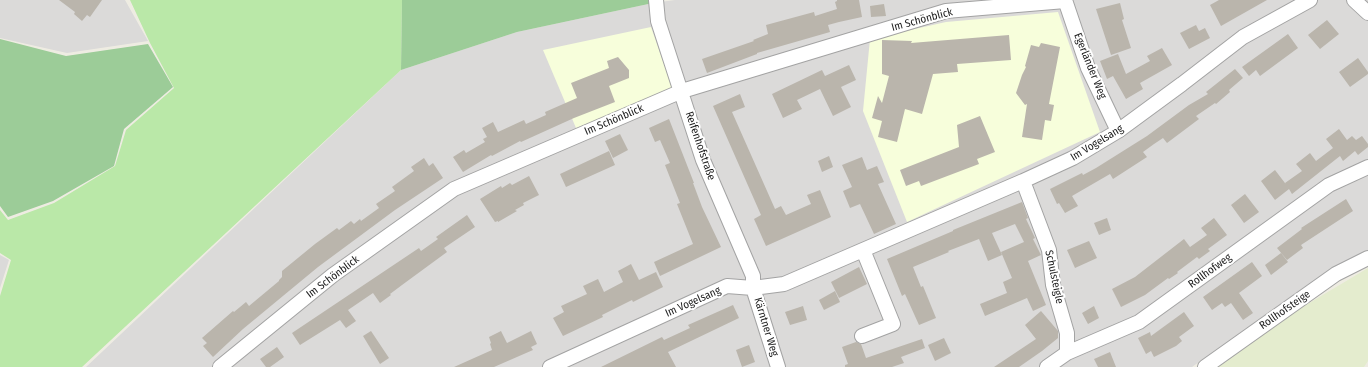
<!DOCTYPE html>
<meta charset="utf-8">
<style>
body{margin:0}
canvas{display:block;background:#eeece2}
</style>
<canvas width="1368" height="367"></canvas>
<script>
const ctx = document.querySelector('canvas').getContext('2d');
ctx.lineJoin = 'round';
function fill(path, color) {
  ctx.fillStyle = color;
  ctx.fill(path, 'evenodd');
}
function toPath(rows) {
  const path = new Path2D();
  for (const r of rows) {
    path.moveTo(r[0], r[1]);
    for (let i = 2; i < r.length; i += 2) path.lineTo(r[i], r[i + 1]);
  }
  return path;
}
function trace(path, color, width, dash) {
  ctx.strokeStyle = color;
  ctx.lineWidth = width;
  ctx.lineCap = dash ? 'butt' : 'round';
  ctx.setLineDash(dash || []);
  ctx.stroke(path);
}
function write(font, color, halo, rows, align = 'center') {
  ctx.font = font + ' "Fira Sans Condensed",sans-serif';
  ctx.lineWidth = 4;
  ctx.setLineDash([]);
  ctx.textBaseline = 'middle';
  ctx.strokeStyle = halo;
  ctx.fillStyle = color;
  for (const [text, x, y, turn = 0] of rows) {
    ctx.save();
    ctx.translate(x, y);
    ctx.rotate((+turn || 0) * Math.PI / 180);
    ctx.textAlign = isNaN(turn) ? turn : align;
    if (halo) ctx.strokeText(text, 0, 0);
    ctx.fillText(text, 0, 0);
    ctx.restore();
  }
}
fill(toPath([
 [0,0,125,0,148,41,67,53,0,38],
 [675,0,1368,0,1368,250,1206,357,1192,367,86,367,401,70,517,32,653,3],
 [0,255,9,260,0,288]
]), '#dbdad9');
fill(toPath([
 [1058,12,1100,132,907,222,863,111,870,39,946,22],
 [651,27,673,90,576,128,543,50]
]), '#f7fedb');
fill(toPath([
 [1368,268,1368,361,1364,367,1214,367,1250,341,1306,305]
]), '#e4ecce');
fill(toPath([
 [130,0,402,0,401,70,82,367,0,367,0,296,11,260,0,253,0,210,8,220,54,203,115,166,126,130,174,88,150,43]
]), '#bae8a8');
fill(toPath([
 [402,0,653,0,653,3,517,32,401,70],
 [0,39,66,56,148,44,173,87,124,129,114,166,53,201,8,217,0,206]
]), '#9ccc98');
fill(toPath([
 [59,0,102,0,90,17,87,15,82,21,74,14,75,12],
 [837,0,859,0,862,17,839,22,828,25,830,32,757,53,757,54,707,73,702,59,754,41,753,40,768,34,766,25,814,12,815,16,837,9,835,2,837,1],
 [1219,0,1267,0,1221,26,1210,5],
 [1120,3,1124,19,1122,20,1131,48,1111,55,1096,9],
 [884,4,886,16,871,17,870,6],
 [1327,20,1339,34,1320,49,1308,35],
 [1196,25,1199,31,1205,28,1210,38,1189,49,1180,33],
 [1288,34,1298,48,1260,76,1256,70,1249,76,1242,67],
 [1009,35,1011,60,957,64,958,72,933,74,922,114,905,109,897,142,878,137,882,121,872,118,878,96,882,103,889,76,882,74,882,40,912,41,911,43],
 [1041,43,1060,47,1049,104,1054,105,1051,121,1045,120,1042,140,1022,137,1027,104,1025,105,1016,93,1022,75,1026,67,1025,66,1031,45,1039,47],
 [1162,48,1172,65,1140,83,1143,89,1126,99,1113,76,1107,79,1100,61,1118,54,1126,74,1150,61,1147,56],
 [618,57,629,70,629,78,609,86,615,102,574,118,521,142,520,141,492,156,491,155,463,172,453,157,464,150,466,153,485,142,483,139,487,137,482,128,493,122,498,132,524,120,526,124,546,115,545,112,577,98,571,83,609,68,607,61],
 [1358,58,1368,72,1368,74,1350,87,1339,72],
 [849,65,856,80,841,87,851,107,833,116,820,89,797,100,802,109,783,118,772,94,822,70,825,76],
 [1235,69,1243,78,1229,90,1230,92,1216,104,1215,103,1196,116,1199,119,1167,143,1163,138,1154,144,1143,152,1147,157,1113,179,1110,174,1072,196,1078,206,1065,213,1059,203,1057,204,1050,189,1082,173,1083,175,1096,168,1147,136,1189,105,1208,94,1206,92],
 [740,94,745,107,732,112,775,209,781,206,786,215,811,204,807,195,820,190,831,217,766,246,754,219,761,215,713,106],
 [980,116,995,152,977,159,979,164,921,186,919,181,906,186,900,170,959,147,957,125],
 [669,119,694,183,693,183,702,207,721,247,660,276,654,262,693,244,677,204,680,203,665,165,670,163,660,140,655,142,649,128],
 [1339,129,1347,140,1352,136,1356,140,1362,136,1368,144,1368,147,1358,155,1355,151,1343,161,1340,156,1292,194,1289,189,1275,200,1261,181,1275,170,1288,187,1285,183,1302,171,1296,164,1310,153,1316,161,1333,148,1326,139],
 [620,134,628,150,613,158,605,141],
 [609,151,615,165,566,187,560,174],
 [829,156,833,167,822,172,818,161],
 [862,157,867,170,877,166,884,182,878,184,896,224,874,234,860,204,850,208,843,191,852,187,842,165],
 [424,158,429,166,433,163,443,178,395,210,318,267,243,329,213,357,203,346,207,343,202,338,233,311,234,312,246,302,249,306,279,281,279,280,282,277,282,271,315,244,337,228,339,230,351,221,354,224,360,219,361,221,379,208,376,204,395,191,392,187,414,171,411,167],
 [529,176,539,195,523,203,524,205,515,210,517,211,498,222,498,221,495,222,480,199,501,186,502,188,510,183,512,185],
 [1245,194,1259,212,1244,223,1231,205],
 [1346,199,1353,211,1301,245,1303,248,1287,260,1277,248,1302,229,1301,228],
 [1022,202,1028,218,1026,219,1035,238,1033,239,1041,255,1028,261,1046,305,1033,311,1027,298,985,316,980,304,1007,293,1003,282,1012,278,1001,252,1024,242,1015,224,992,233,1002,255,988,261,979,239,948,251,949,252,913,267,921,287,923,286,936,318,919,325,905,294,902,296,887,259,953,231,953,230],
 [467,215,475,227,444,248,447,252,402,285,390,294,391,295,380,303,373,293,348,310,356,321,346,328,340,320,300,345,292,333,419,248,421,251,438,239,436,237],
 [1107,218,1111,230,1099,235,1094,223],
 [1214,218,1227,235,1208,249,1210,251,1199,259,1197,257,1177,272,1178,273,1169,279,1168,278,1145,295,1121,307,1112,289,1135,277,1184,239,1190,247,1207,235,1201,228],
 [1089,241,1097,258,1075,268,1067,250],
 [1281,253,1288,262,1271,275,1265,265],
 [1252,262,1262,276,1239,293,1253,313,1243,320,1231,303,1225,307,1222,303,1212,310,1203,297],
 [631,264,639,280,656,272,663,287,633,302,632,300,602,315,603,317,563,336,553,318,564,312,561,306,587,294,583,286,598,279,604,292,623,282,618,271],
 [859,267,867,284,839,298,831,282],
 [835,291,840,302,824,310,819,300],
 [733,305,739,318,668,352,676,367,601,367,662,337,664,340,690,328,688,325],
 [803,306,807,320,790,325,785,312],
 [1094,306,1099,318,1088,324,1082,313],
 [1041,311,1058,331,1058,338,1042,351,1019,367,994,367,1036,339,1025,325],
 [1184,312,1194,326,1179,337,1182,341,1176,346,1154,357,1151,351,1146,354,1138,338,1150,332,1151,336],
 [371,331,389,358,380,364,363,336],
 [501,331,507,343,531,331,537,344,531,347,533,350,494,367,454,367,492,350,490,344,491,343,489,337],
 [944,338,951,353,935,361,928,345],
 [922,339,925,348,901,357,904,363,892,367,845,367,845,365,848,364,842,347,856,342,861,344,866,358],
 [749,345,755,362,742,367,736,350],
 [277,347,284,357,270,367,266,367,260,359],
 [1110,352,1116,367,1098,367,1094,359]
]), '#bab5ac');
const street = toPath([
 [656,0,658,21,703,160,753,276,753,288,778,367],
 [1065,0,1088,68,1118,131],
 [1354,0,1368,13],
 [1023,181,1049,250,1053,285,1067,333,1067,353],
 [862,336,893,324,863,250],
 [220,367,333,275,454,189,682,91,946,11,1065,1],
 [550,367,727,286,753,288,784,284,1023,181,1073,158,1118,131,1182,84,1243,37,1310,0],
 [1047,367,1067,353,1139,322,1329,185,1368,167],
 [1205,367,1336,274,1368,258]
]);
trace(street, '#a3a3a3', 16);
trace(street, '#fff', 14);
write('11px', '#1c1c1c', '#fff', [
 ["Im Schönblick",922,20,-15],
 ["Egerländer Weg",1090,66,68],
 ["Im Schönblick",614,120,-23],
 ["Im Vogelsang",1097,143,-31],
 ["Reifenhofstraße",700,146,71],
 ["Rollhofweg",1210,271,-36],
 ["Im Schönblick",333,277,-37],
 ["Schulsteigle",1054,277,78],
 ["Im Vogelsang",693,302,-24],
 ["Rollhofsteige",1285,310,-35],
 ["Kärntner Weg",766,327,73]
]);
</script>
